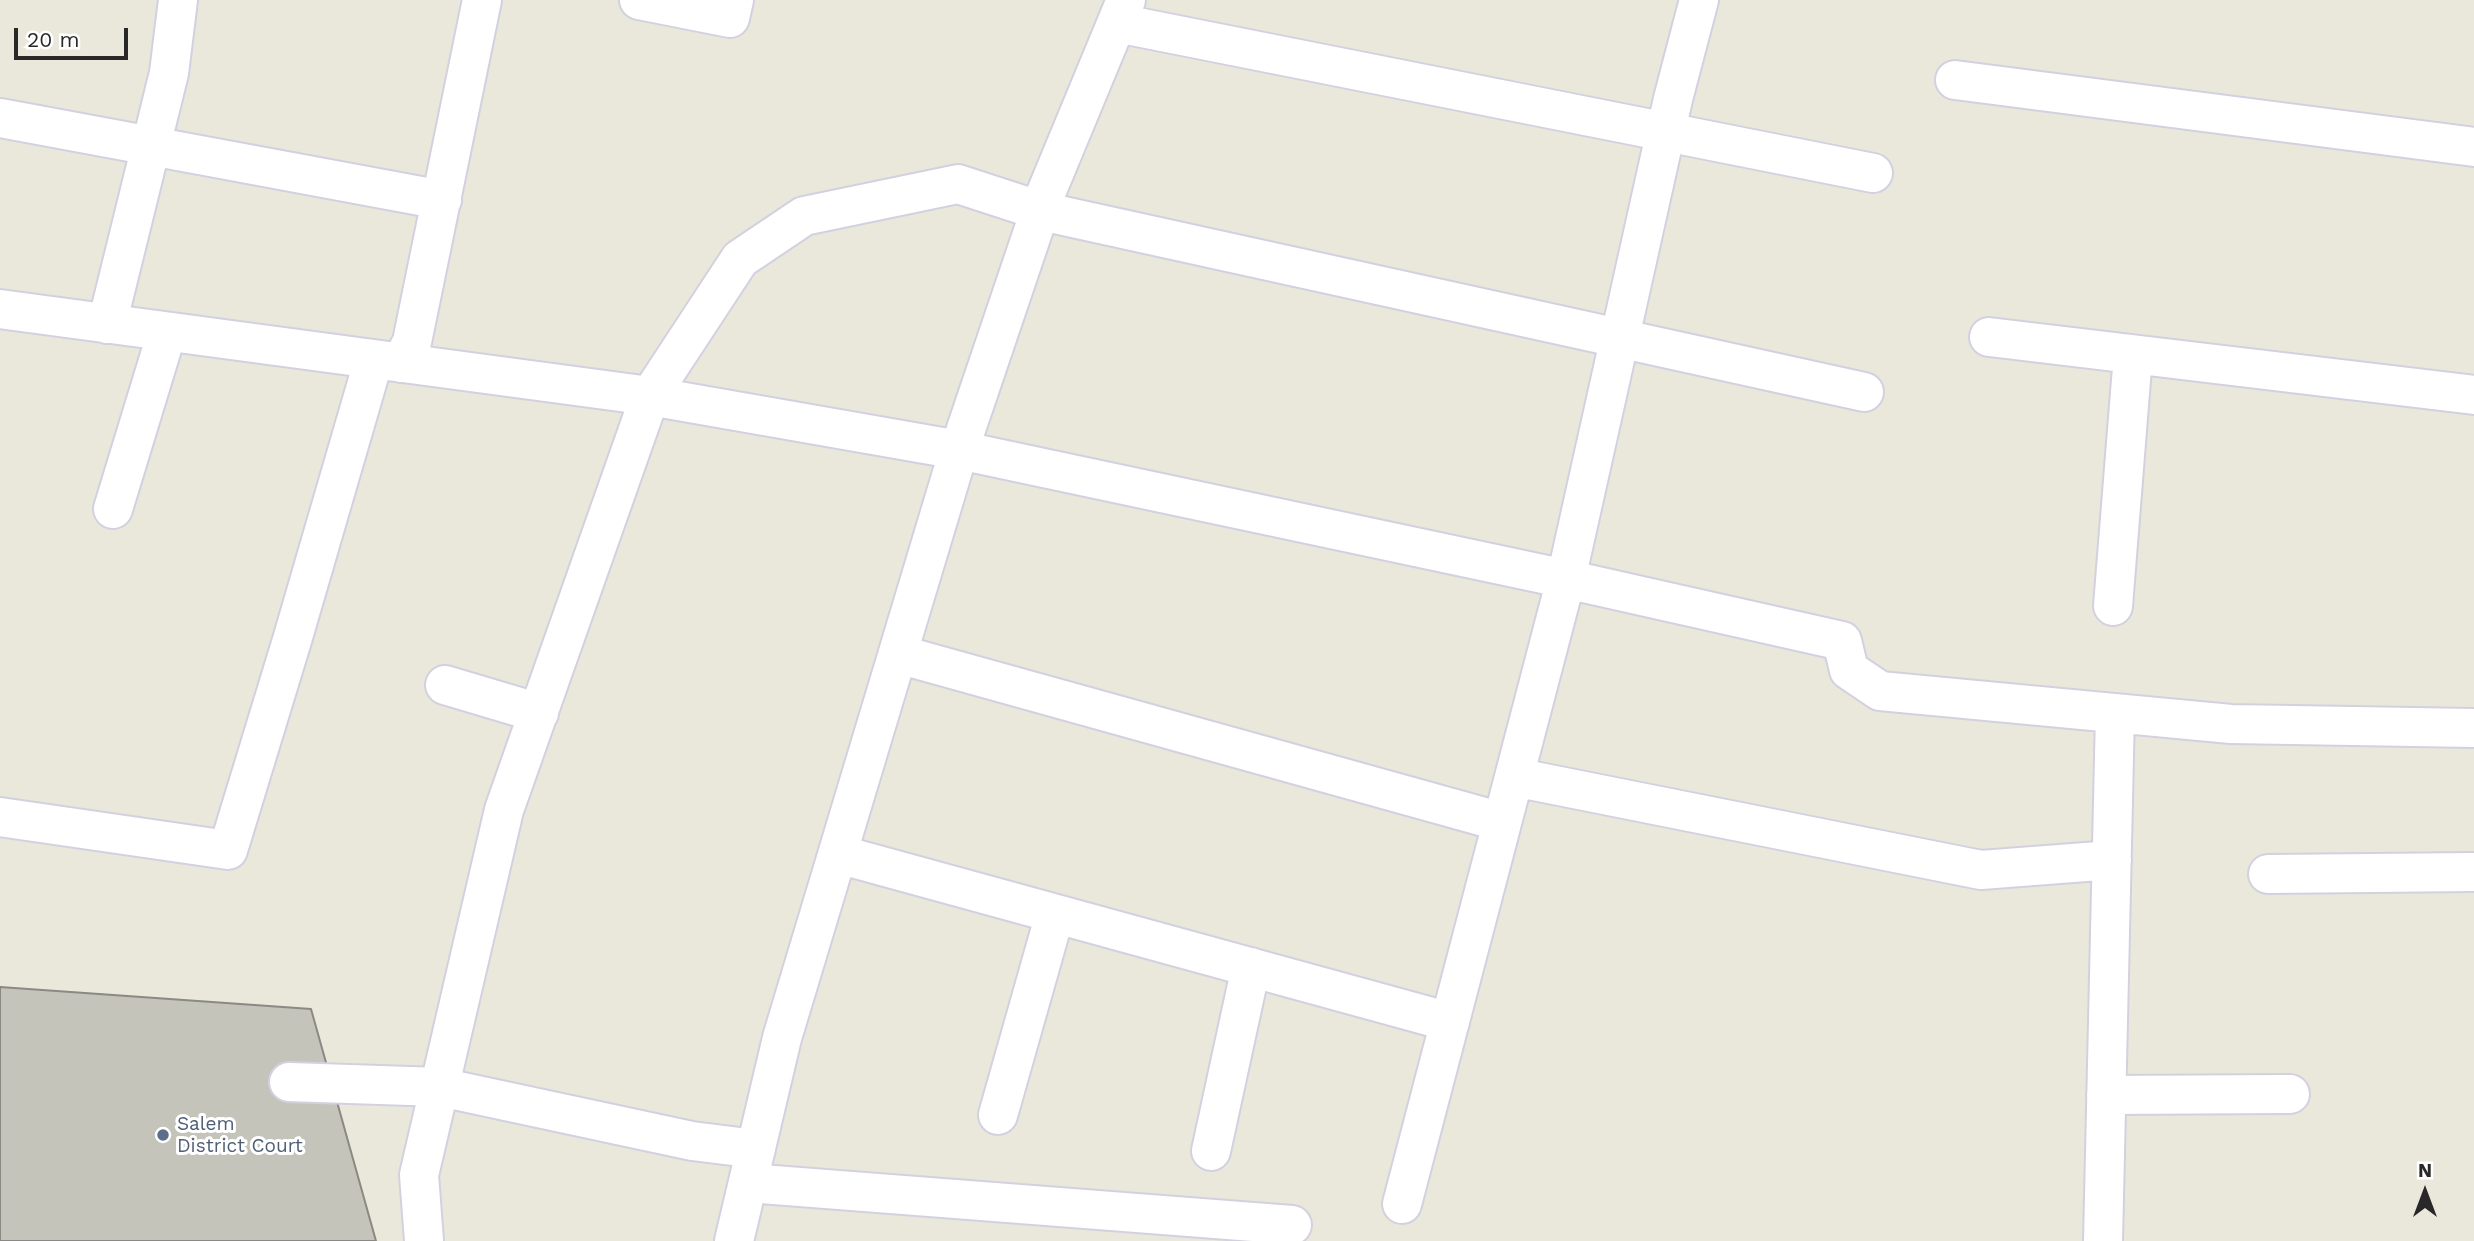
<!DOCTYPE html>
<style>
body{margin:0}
#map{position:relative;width:2474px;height:1241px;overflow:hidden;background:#eae8db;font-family:"Work Sans",sans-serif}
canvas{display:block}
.north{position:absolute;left:2390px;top:1157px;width:70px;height:70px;-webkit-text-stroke:5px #fff;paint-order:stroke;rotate:0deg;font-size:19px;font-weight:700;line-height:28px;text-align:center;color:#282828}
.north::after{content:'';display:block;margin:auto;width:24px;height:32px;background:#282828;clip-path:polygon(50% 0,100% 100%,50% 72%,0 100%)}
.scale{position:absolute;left:14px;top:28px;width:114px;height:32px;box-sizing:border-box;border:4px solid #282828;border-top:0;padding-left:9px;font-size:21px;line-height:24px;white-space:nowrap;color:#282828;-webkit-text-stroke:5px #fff;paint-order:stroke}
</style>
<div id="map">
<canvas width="2474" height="1241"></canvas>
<div class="north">N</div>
<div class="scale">20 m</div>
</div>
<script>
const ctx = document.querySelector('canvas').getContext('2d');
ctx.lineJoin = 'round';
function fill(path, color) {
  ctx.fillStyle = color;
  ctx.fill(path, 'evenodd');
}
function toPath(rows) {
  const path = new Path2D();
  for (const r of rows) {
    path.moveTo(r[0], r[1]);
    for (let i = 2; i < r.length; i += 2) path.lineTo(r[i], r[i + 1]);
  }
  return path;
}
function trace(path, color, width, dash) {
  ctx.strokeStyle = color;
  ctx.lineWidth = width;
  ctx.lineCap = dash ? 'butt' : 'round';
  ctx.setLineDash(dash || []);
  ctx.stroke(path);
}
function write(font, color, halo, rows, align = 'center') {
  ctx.font = font + ' "Work Sans",sans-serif';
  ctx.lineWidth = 6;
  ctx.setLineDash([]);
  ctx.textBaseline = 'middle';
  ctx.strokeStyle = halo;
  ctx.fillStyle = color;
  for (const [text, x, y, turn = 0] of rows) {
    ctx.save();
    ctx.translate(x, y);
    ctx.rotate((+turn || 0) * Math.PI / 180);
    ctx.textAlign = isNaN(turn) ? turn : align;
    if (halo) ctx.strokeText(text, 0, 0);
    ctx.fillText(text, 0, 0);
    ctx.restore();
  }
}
const building = toPath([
 [0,987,311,1009,376,1241,0,1241,0,987]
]);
fill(building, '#c5c4bb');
trace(building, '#8a8983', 2);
const minor = toPath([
 [639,0,730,18,734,0],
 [1117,23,1873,173],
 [1955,80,2474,147],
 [0,118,442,200],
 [0,309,650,396,740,259,804,216,958,184,1041,211,1864,392],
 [107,324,169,73,178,0],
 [1989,337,2474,395],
 [401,363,412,342,482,0],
 [113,509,167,332],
 [2113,606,2133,355],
 [898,654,1502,822],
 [445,685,539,713],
 [1514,777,1981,870,2112,860],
 [0,817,228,850,293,637,374,359],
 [838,854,1450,1022],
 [2268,874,2474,872],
 [289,1082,440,1087,692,1141,756,1149],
 [2106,1095,2290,1094],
 [998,1115,1055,914],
 [1211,1151,1251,967],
 [748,1183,1292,1225],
 [1402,1204,1566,579,1842,641,1849,670,1880,691,2231,724,2474,728],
 [424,1241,419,1175,504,810,650,396,959,450,1566,579,1673,99,1699,0],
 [734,1241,782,1038,959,450,1046,193,1126,0],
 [2103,1241,2115,713]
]);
trace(minor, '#d3d1e0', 42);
trace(minor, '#fff', 38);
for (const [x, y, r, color] of [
 [163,1135,7,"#5c6f8a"]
]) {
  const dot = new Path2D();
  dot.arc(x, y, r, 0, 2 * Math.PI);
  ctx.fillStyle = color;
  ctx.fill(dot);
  trace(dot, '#fff', 2.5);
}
write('19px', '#4e5e75', '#fff', [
 ["Salem",177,1124],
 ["District Court",177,1146]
], 'left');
</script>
